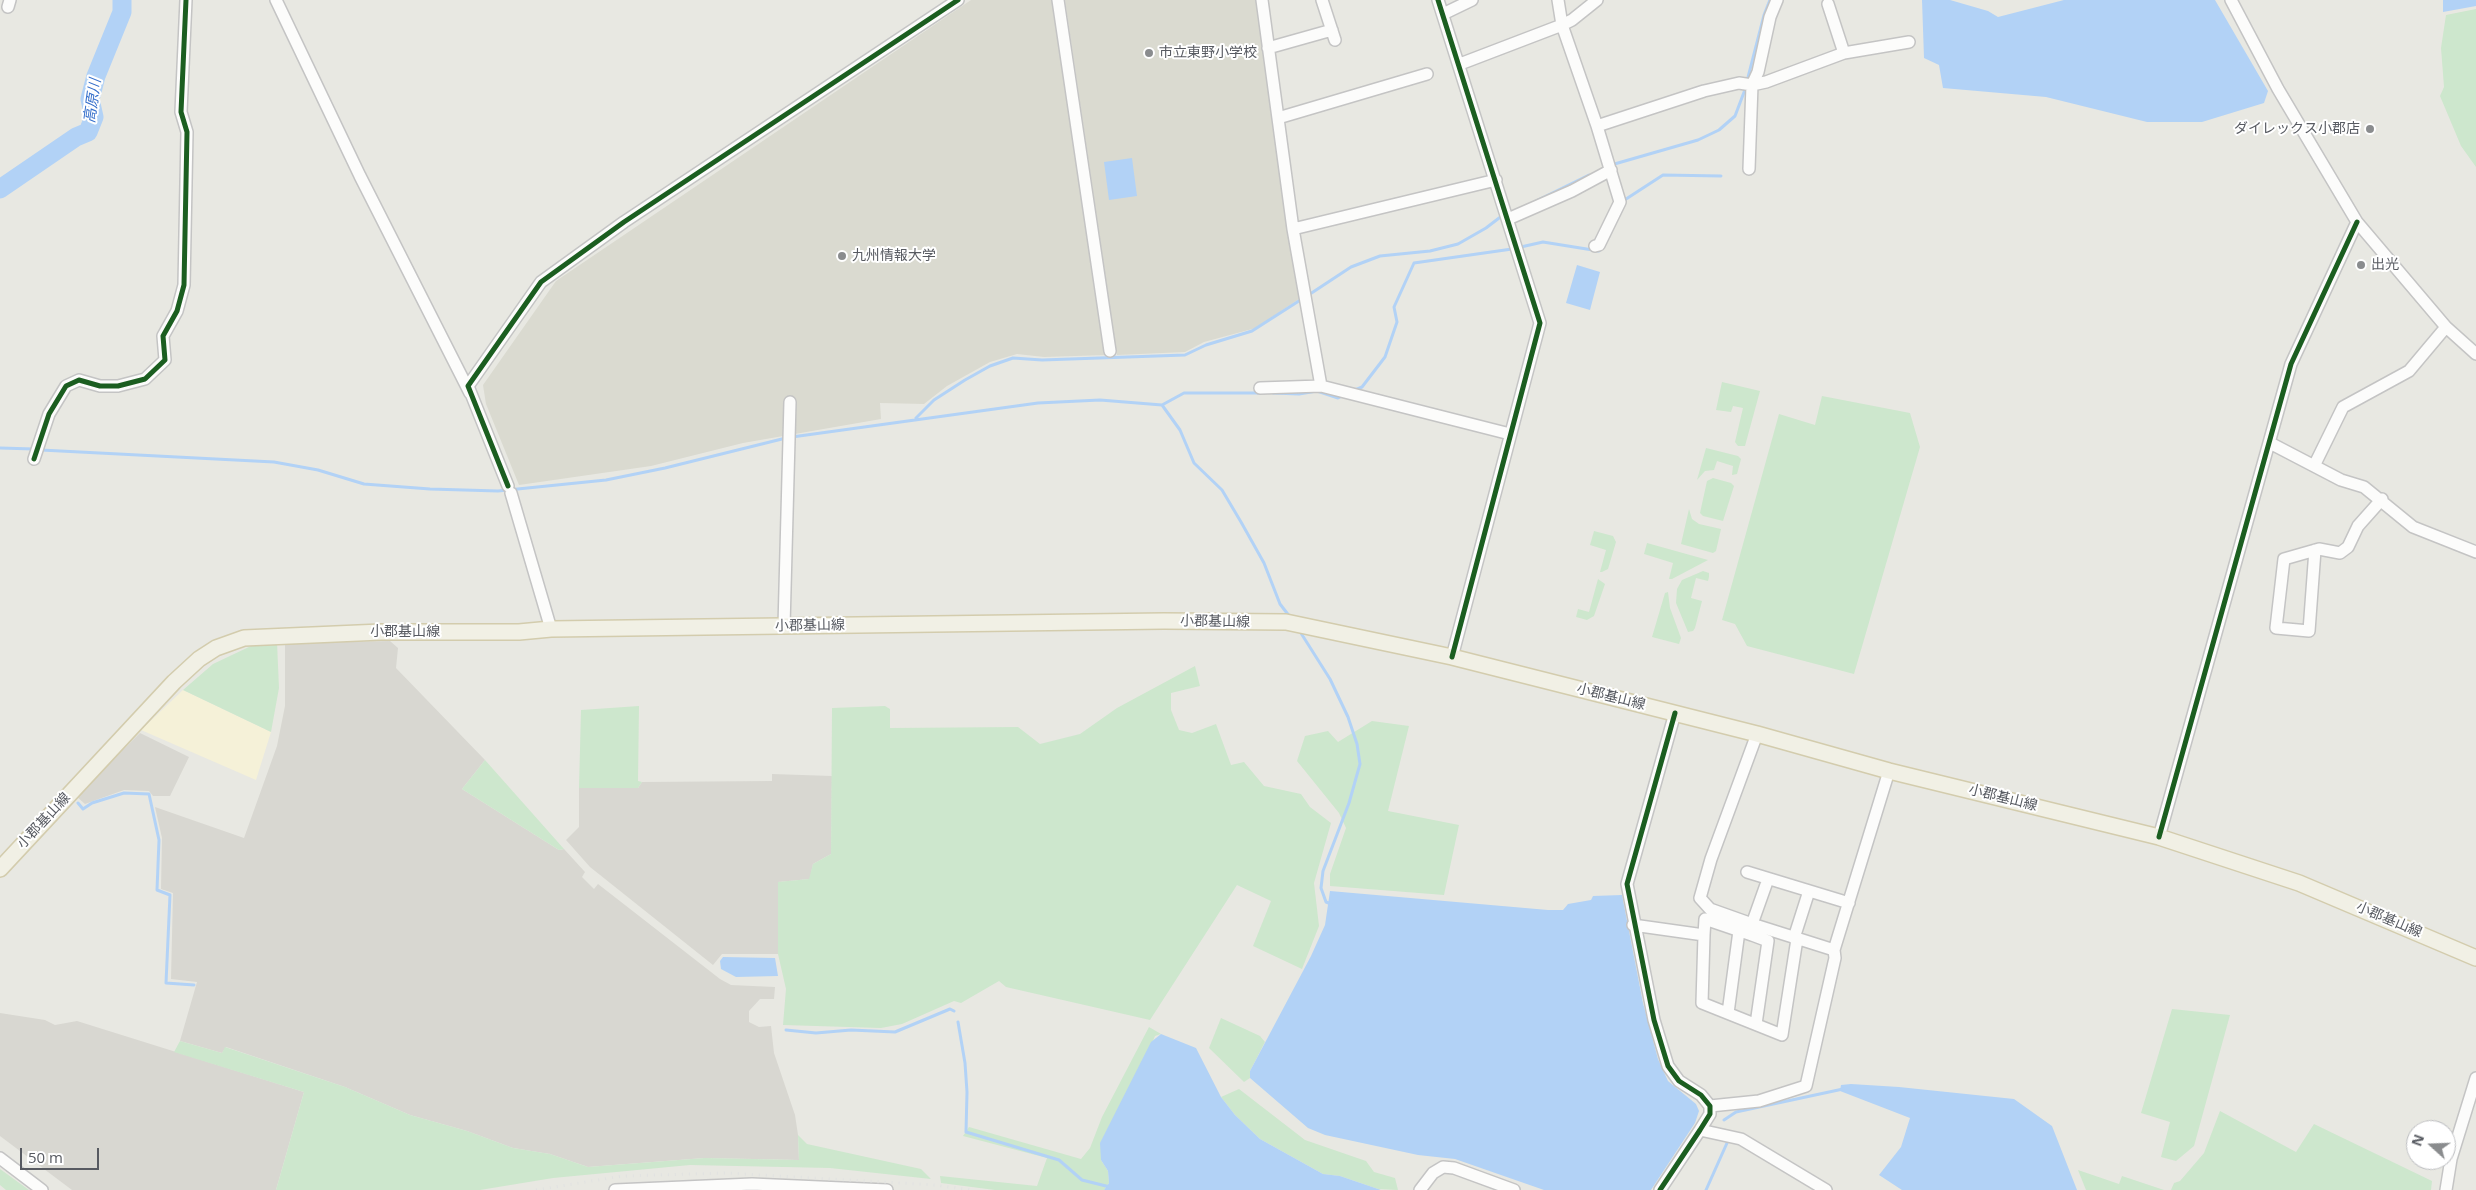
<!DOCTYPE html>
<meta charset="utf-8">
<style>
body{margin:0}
#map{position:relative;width:2476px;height:1190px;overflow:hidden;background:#e8e8e2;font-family:"Open Sans",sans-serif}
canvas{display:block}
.north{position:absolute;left:2406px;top:1120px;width:50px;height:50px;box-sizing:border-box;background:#fff;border:1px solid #bcbdc0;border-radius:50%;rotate:290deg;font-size:14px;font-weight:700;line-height:20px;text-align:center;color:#575a61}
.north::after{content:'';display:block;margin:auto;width:18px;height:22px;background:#8a8c8e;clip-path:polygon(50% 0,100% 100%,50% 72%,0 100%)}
.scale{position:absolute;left:20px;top:1148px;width:79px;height:22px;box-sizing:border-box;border:2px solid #575a61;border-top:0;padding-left:6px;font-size:15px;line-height:18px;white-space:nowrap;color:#575a61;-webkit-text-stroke:4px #fff;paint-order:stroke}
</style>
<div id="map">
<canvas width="2476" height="1190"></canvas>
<div class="north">N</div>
<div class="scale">50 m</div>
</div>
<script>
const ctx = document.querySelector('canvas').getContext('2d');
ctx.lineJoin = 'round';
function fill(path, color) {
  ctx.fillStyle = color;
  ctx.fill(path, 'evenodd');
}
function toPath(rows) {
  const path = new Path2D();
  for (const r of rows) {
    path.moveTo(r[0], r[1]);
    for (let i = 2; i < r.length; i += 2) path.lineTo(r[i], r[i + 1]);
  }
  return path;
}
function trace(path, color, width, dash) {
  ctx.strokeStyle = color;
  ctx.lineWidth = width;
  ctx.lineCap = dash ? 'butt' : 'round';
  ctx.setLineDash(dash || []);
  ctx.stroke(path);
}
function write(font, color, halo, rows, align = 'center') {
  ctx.font = font + ' "Open Sans","Noto Sans JP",sans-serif';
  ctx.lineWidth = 4;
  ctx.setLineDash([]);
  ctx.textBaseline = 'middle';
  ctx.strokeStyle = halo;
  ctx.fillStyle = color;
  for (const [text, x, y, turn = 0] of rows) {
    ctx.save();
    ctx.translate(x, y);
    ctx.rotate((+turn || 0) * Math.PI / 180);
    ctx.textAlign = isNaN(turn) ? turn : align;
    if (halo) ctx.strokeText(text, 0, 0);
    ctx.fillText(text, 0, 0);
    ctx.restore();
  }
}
fill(toPath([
 [183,690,271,732,256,780,141,730]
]), '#f5f1d8');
fill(toPath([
 [390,641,398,648,396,668,485,760,462,789,559,850,564,849,585,872,582,877,594,889,598,884,720,979,731,985,775,987,774,999,760,999,749,1011,749,1022,759,1027,771,1026,774,1053,795,1115,798,1135,799,1160,705,1158,588,1167,550,1154,513,1148,467,1131,410,1115,345,1087,226,1047,222,1053,180,1041,197,982,171,979,173,893,161,889,162,838,155,807,244,838,277,746,285,706,285,643],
 [140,733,189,757,170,796,153,796,149,791,124,790,85,804,76,796],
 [772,774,832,776,831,854,813,864,810,879,778,882,778,954,722,954,713,965,590,867,566,840,579,827,579,788,638,788,642,782,772,781],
 [0,1013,45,1020,55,1025,77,1021,304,1092,276,1190,72,1190,0,1136]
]), '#d8d7d1');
fill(toPath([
 [971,0,1055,0,1106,355,1044,357,1017,354,990,362,947,386,924,404,880,403,881,419,743,443,651,466,519,485,486,404,483,385,556,281],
 [1065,0,1256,0,1299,299,1256,328,1204,342,1185,352,1117,355]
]), '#dadad0');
fill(toPath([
 [2476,9,2476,167,2461,146,2440,96,2444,87,2441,48,2446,15],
 [1722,382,1760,391,1745,446,1738,446,1735,442,1743,408,1733,406,1731,412,1716,410],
 [1822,396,1910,413,1920,447,1854,674,1747,646,1735,624,1722,620,1779,414,1815,425],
 [1706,448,1738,456,1741,459,1737,474,1732,475,1733,466,1717,461,1714,470,1705,471,1697,480],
 [1713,478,1731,483,1734,486,1723,521,1703,516,1700,513,1707,481],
 [1689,509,1692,519,1699,524,1721,529,1716,551,1713,553,1681,544],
 [1594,531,1613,536,1616,542,1608,569,1602,572,1600,572,1606,550,1590,545],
 [1647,543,1708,560,1672,579,1669,579,1673,563,1644,554],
 [1703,571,1709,573,1709,577,1708,581,1696,578,1691,598,1702,601,1695,628,1693,631,1688,632,1676,603,1677,589,1682,580],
 [1598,579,1605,584,1594,616,1587,620,1576,617,1578,609,1589,612],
 [1668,592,1670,608,1681,638,1679,644,1652,637,1665,593],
 [277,642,279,688,271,732,183,690,213,664,251,646],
 [1195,666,1200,686,1171,693,1171,710,1179,730,1192,733,1216,724,1231,765,1244,762,1264,786,1301,794,1310,807,1331,823,1314,883,1319,926,1302,969,1253,946,1271,901,1237,885,1150,1020,1006,987,999,981,961,1003,954,1001,902,1024,881,1028,783,1025,786,989,778,954,778,882,809,879,813,864,831,854,832,708,885,706,890,709,890,728,1018,727,1040,744,1080,734,1117,708],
 [639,706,638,781,642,782,638,788,579,788,581,710],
 [1372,721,1409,726,1388,811,1459,825,1444,895,1330,886,1330,874,1346,828,1339,813,1297,761,1305,736,1328,731,1338,742],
 [485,760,564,849,559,850,462,789],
 [2172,1009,2230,1015,2194,1146,2176,1161,2161,1157,2170,1122,2141,1113],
 [1221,1018,1260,1036,1265,1042,1250,1071,1250,1078,1244,1082,1209,1048],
 [1149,1027,1161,1034,1155,1036,1101,1160,1108,1171,1109,1183,1104,1190,995,1190,941,1183,940,1176,1037,1186,1047,1158,963,1136,969,1127,1081,1159,1090,1148,1102,1117],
 [180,1041,222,1053,225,1047,345,1087,410,1115,467,1131,513,1148,550,1154,588,1167,705,1158,799,1160,798,1135,807,1144,921,1169,931,1179,830,1168,690,1165,553,1178,480,1190,276,1190,304,1092,174,1052],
 [1239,1089,1305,1140,1366,1161,1374,1172,1395,1178,1398,1190,1378,1189,1340,1176,1323,1174,1260,1139,1235,1115,1221,1097],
 [2220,1111,2296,1152,2314,1124,2432,1181,2431,1190,2171,1190,2174,1183,2180,1181,2204,1153],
 [0,1169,29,1190,6,1190,0,1185],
 [2078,1170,2119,1184,2122,1176,2164,1190,2086,1190]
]), '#cde7cd');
fill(toPath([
 [1922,0,1950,0,1988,11,1998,17,2064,0,2215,0,2268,91,2264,103,2202,122,2147,122,2046,97,1943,88,1939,65,1924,58],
 [2443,0,2476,0,2476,6,2443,12],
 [1132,158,1137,196,1109,200,1104,162],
 [1577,265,1600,272,1590,310,1566,303],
 [1330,891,1548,910,1563,910,1568,904,1591,900,1593,896,1622,895,1643,1003,1658,1059,1668,1081,1696,1104,1699,1111,1695,1123,1651,1190,1544,1190,1455,1159,1418,1155,1325,1135,1308,1128,1250,1078,1250,1071,1311,956,1325,925],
 [723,957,775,958,778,976,736,977,721,969,720,961],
 [1161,1034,1196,1048,1221,1097,1235,1115,1260,1139,1323,1174,1340,1176,1381,1190,1104,1190,1109,1183,1108,1171,1101,1160,1100,1143,1151,1042],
 [1851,1084,1899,1087,2014,1099,2052,1126,2077,1190,1902,1190,1879,1175,1901,1147,1910,1118,1840,1091,1841,1085]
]), '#b2d2f6');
trace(toPath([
 [1747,81,1764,15,1770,0],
 [1611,165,1698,140,1719,130,1735,116,1746,87],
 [1536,201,1589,175],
 [1623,201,1663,175,1721,176],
 [1307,296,1351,267,1380,256,1430,251,1458,244,1486,228,1503,215],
 [1355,390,1362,387,1385,357,1397,322,1394,307,1414,263,1512,249,1543,242,1599,251,1601,248],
 [1273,393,1299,394,1317,391,1338,398,1344,395],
 [1162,405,1180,430,1194,463,1222,490,1241,522,1264,563,1280,604,1290,617],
 [916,418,934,400,965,380,990,366,1013,358,1042,360,1185,355,1206,345,1252,331,1302,299],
 [792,437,1038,403,1100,400,1162,405,1184,393,1259,393],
 [0,448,34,449],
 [41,450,274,462,318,470,364,484,430,489,498,491,606,480,665,468,786,438],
 [1299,630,1330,679,1348,717,1357,744,1360,764,1349,803,1323,871,1321,888,1326,902,1331,904],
 [78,803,83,809,92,803,124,793,149,794,159,840,157,890,170,895,166,983,194,985],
 [958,1022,965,1063,967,1092,966,1132,1059,1160,1082,1180,1110,1187],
 [786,1030,816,1033,851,1030,895,1032,950,1009,954,1011],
 [1724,1120,1736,1112,1843,1089],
 [1706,1190,1727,1143]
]), '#b2d2f6', 3);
trace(toPath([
 [0,189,76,137,88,132,94,117,90,99,96,76,122,12,122,0]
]), '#b2d2f6', 19);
const minor = toPath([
 [276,0,360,176,470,393],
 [1058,0,1110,351],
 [1262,0,1293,229,1321,386],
 [1322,0,1335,40],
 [1438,0,1540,323,1452,657],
 [1558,0,1562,25,1597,126,1704,91,1739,83,1752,85,1766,82,1844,53,1909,42],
 [2231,0,2278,89,2357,222,2446,327,2476,354],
 [1828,4,1844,53],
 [8,7,10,0],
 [1443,14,1472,0],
 [1268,48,1332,30],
 [1460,64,1562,25,1572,20,1597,0],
 [1278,118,1427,74],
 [1749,169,1752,85,1758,72,1770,17,1777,0],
 [1508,219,1572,191,1611,170],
 [1293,229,1496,180],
 [1595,246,1599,245,1620,202,1597,126],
 [1260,388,1321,386,1510,434],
 [2270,443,2341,480,2364,487,2413,527,2476,552],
 [34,459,49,414,66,386,79,380,100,386,118,386,145,379,165,360,163,336,177,311,184,285,187,132,181,112,186,0],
 [2314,466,2343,407,2409,371,2446,327],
 [508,486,468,386,541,282,624,222,958,0],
 [511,493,551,629],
 [2315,550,2309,631,2276,628,2284,559,2319,549,2340,553,2348,547,2358,526,2382,499],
 [784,626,790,402],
 [2159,837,2291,364,2357,222],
 [1747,872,1849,903],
 [1752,924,1768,879],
 [1633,925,1704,935,1705,919,1752,935,1755,925,1834,950],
 [1755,925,1710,909,1700,898,1711,859,1757,734],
 [1704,935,1702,1003,1782,1035,1797,939],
 [1752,935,1768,941,1756,1024],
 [1794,938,1809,891],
 [1728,1013,1739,931],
 [1710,1106,1759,1101,1806,1086,1835,958,1834,950,1889,771],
 [1700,1130,1741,1139,1826,1190],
 [0,1158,42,1190],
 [615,1190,752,1184,887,1190],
 [1420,1190,1433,1173,1443,1167,1454,1168,1514,1190],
 [1660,1190,1700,1130,1710,1114,1710,1106,1701,1095,1679,1081,1668,1066,1654,1020,1627,884,1675,713],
 [2446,1190,2451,1159,2476,1078]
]);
const major = toPath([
 [0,869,174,682,199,659,216,648,244,638,381,632,519,632,551,629,1164,621,1286,622,1452,657,1757,734,1889,771,2159,837,2299,883,2476,958]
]);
trace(minor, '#c4c4c4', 14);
trace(major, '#d3ccad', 18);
trace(minor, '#fcfcfb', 11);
trace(major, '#f1f0e5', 15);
trace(toPath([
 [536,1190,623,1176,726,1173,935,1185,971,1190]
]), '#e1e2e1', 3, [1, 6]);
trace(toPath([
 [1438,0,1540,323,1452,657],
 [34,459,49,414,66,386,79,380,100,386,118,386,145,379,165,360,163,336,177,311,184,285,187,132,181,112,186,0],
 [508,486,468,386,541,282,624,222,958,0],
 [2159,837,2291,364,2357,222],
 [1660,1190,1700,1130,1710,1114,1710,1106,1701,1095,1679,1081,1668,1066,1654,1020,1627,884,1675,713]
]), '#1b5e20', 5);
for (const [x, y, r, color] of [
 [1149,53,5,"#8a8c8e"],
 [2370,129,5,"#8a8c8e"],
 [842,256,5,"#8a8c8e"],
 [2361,265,5,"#8a8c8e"]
]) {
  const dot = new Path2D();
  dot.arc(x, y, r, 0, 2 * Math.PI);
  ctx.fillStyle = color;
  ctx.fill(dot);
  trace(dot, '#fff', 2);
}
write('14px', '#575a61', '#fff', [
 ["市立東野小学校",1159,53],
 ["ダイレックス小郡店",2360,129,"right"],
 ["九州情報大学",852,256],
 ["出光",2371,265]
], 'left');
write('14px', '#575a61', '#fff', [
 ["小郡基山線",1215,622,1],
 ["小郡基山線",810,626,-1],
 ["小郡基山線",405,632],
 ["小郡基山線",1611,697,14],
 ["小郡基山線",2003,798,14],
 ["小郡基山線",44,821,-47],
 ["小郡基山線",2389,920,23]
]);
write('italic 15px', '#356fcb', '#fff', [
 ["高原川",93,101,-82]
]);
</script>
